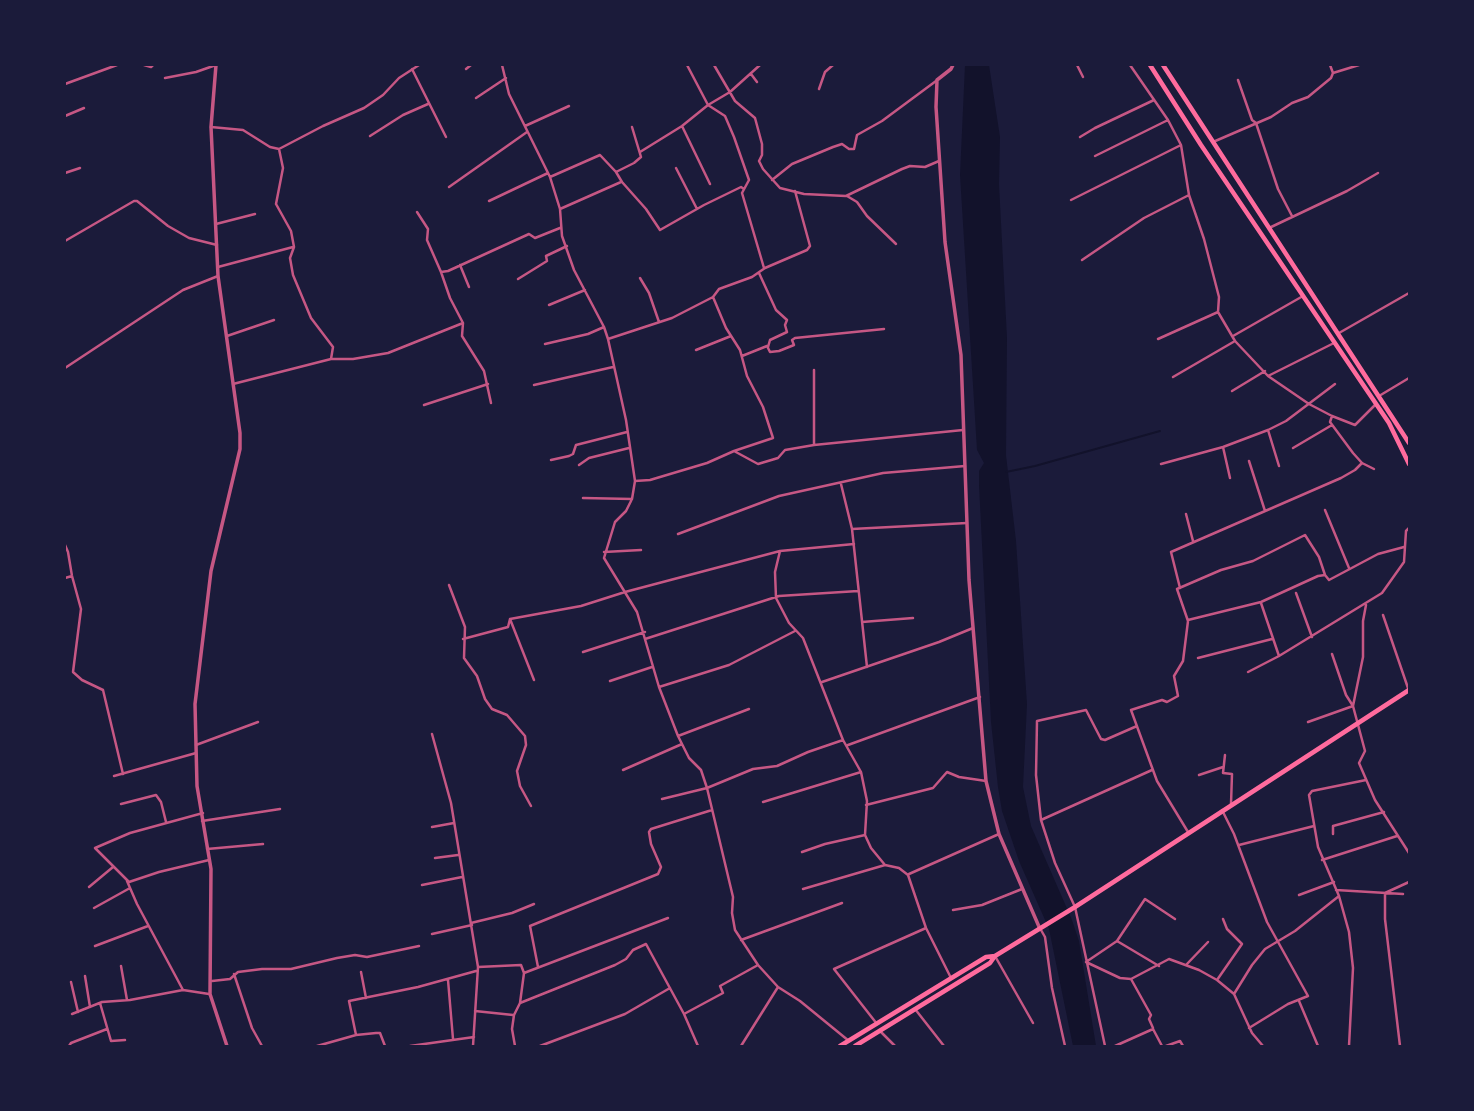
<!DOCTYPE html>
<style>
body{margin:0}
#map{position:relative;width:1474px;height:1111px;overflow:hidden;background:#1b1b3a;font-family:"Asap Condensed",sans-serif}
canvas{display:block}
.frame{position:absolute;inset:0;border:66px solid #1b1b3a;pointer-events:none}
</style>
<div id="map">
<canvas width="1474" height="1111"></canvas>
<div class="frame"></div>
</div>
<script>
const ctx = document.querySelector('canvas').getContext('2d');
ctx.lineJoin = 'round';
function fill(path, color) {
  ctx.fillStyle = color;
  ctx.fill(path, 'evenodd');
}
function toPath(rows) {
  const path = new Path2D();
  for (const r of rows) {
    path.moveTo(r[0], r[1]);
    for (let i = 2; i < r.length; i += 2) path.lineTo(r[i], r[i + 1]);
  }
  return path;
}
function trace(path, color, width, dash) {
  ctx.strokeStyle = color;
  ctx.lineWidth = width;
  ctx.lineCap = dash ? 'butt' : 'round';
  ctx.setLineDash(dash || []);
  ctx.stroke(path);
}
fill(toPath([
 [965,65,989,65,1000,137,999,184,1007,338,1006,455,1016,541,1027,704,1023,787,1031,826,1072,920,1079,941,1096,1046,1073,1046,1049,929,1019,861,1002,811,998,787,991,722,979,485,979,471,984,463,977,450,960,175]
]), '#12122b');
trace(toPath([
 [1006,472,1035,466,1160,431]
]), '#12122b', 2);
trace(toPath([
 [144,65,151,67,153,65],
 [502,65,509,94,550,177,560,209,562,236,574,270,604,327,608,339,626,420,635,481,632,499,626,511,615,522,604,558,637,612,659,687,678,736,689,758,701,770,707,788,733,897,732,913,735,930,758,965,778,987,800,1001,849,1041],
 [687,65,708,105,725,116,734,137,749,180,742,193,764,268],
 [714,65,735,101,755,118,762,144,762,155,759,161,763,169,780,188,804,194,846,196,902,169,910,166,925,167,939,161],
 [1077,65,1083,77],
 [1130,65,1168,120,1181,145,1189,195,1204,239,1219,297,1218,312,1235,341,1268,376,1309,404,1332,416,1355,425,1376,404],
 [412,69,446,137],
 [466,69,471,65],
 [1333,73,1359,65],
 [751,74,757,82],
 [165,78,196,72,216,65],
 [1238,80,1252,120,1256,123,1278,189,1292,216],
 [65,84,117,65],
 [819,89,825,72,833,65],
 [476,98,506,78],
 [65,116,84,108],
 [525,126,569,106],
 [682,126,710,184],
 [211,127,243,130,270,147,279,149,323,126,364,108,383,95,399,78,419,65],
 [370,136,403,115,428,104],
 [1080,137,1095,128,1154,100],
 [1213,142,1271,117,1292,103,1308,97,1331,78,1333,73,1330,65],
 [279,149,283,168,276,204,291,231,294,247,290,258,293,275,311,318,333,347,331,359],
 [640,152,682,126,708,105,730,92,760,65],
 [1095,156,1168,120],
 [676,168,697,209],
 [616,172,634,163,641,157,632,127],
 [65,173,80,168],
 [550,177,600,155,616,172,622,182,646,209,660,230,704,205,741,187,744,189],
 [772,180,792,164,833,147,842,144,849,149,854,149,857,135,882,121,936,81],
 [449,187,527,132],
 [847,196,857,202,867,216,896,244],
 [1071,200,1181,145],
 [489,201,548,173],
 [560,209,621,182],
 [417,212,428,229,427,240,441,272,448,271,529,234,535,238,560,228],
 [216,224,255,214],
 [1269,228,1347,191,1378,173],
 [65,241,134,201,137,201,168,226,189,238,217,245],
 [1082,260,1144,218,1189,195],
 [460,265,469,287],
 [218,267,293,247],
 [441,272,450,298,463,323,462,336,484,371,491,403],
 [759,273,776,310,787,320,785,325,787,332,770,340,768,347],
 [640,278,649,293,659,322],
 [518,279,547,261,546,256,567,246],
 [713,297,726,328,740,350,747,376,763,407,773,438,734,451],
 [549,305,585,290],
 [1339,333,1409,293],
 [227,336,274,320],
 [1233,336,1303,296],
 [608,339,672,318,713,297,719,289,752,277,765,268,807,250,810,246,795,191],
 [1158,339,1218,312],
 [545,344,588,334,604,327],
 [696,350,731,336],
 [742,356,767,346,770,352,779,351,794,345,792,340,795,338,884,329],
 [65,368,183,290,218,276],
 [814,370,814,445],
 [1268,376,1334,343],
 [1173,377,1235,341],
 [233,384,331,359,353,359,388,353,463,323],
 [534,385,613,367],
 [1232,391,1265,371],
 [1379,396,1409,378],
 [424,405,488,384],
 [1332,416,1330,422,1353,453,1362,463,1374,469],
 [1268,430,1279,466],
 [1223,447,1230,478],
 [1293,448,1332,425],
 [551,460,569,456,573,454,576,445,627,432],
 [1249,461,1265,511],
 [1161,464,1223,447,1268,430,1286,421,1335,384],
 [579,465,589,458,629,448],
 [635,481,650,480,707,463,734,451,758,464,778,458,785,450,814,445,963,430],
 [841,484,852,529,867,667],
 [583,498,632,499],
 [1325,510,1349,568],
 [1186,514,1193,541],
 [852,529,967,523],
 [678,534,779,496,883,473,965,466],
 [65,545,68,552,72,576,81,609,73,672,82,680,103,690,123,774],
 [780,551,775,572,776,598,789,623,803,638,843,740,861,772,867,801,865,835,871,848,885,865,899,868,908,875,926,928,951,978],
 [604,552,641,550],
 [65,578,72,576],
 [449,585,465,627,464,658,477,676,485,699,492,709,507,715,525,736,526,745,517,771,520,786,531,806],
 [1180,588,1171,552,1341,478,1355,470,1362,463],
 [1296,593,1312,637],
 [1261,603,1279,656],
 [1366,605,1363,621,1363,657,1353,706,1365,751,1359,763,1375,800,1409,853],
 [1383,615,1409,691],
 [510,619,534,680],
 [1188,620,1261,602,1318,576,1325,575,1329,580,1378,554,1404,547],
 [862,622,913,618],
 [463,639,508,627,510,619,581,606,625,592,780,551,854,544],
 [645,639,779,596,858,591],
 [583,652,645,632],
 [1198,658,1272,639],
 [1248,672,1279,656,1382,593,1404,562,1406,531,1409,528],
 [610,681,652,667],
 [822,682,939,642,973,628],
 [659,687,729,665,795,631],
 [1308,722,1353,706,1346,695,1332,654],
 [432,734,451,803,478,967,473,1046],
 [678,736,749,709],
 [196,745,258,722],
 [848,745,980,697],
 [1225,755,1223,773,1232,774,1231,804],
 [623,770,682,744],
 [1199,775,1223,767],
 [114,776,196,753],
 [662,799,707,788,753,769,777,766,808,752,843,740],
 [763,802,861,772],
 [121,804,156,795,161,802,166,822],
 [866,805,933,788,947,772,959,777,986,781],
 [1222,810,1234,834,1267,922,1308,996,1288,1004,1249,1028],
 [203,813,130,833,95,848,129,882,159,872,209,860],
 [1041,820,1152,770],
 [202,821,280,809],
 [432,827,454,823],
 [1188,832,1157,781,1131,710,1162,700,1167,702,1178,696,1174,676,1183,661,1188,621,1177,589,1221,570,1253,561,1305,535,1319,557,1325,575],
 [1333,834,1333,826,1384,812],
 [1239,845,1314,826],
 [207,849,263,844],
 [802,852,825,844,865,835],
 [435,858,458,855],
 [1322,860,1397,836],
 [909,874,999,834],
 [127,881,137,904,183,990],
 [422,885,462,877],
 [89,887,113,867],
 [803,889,885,865],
 [1336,890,1403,894],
 [1299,895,1334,882],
 [94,908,130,888],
 [953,910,982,905,1022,889],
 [471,923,512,913,534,904],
 [1041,930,1045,937,1052,988,1065,1046],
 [432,934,472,925],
 [741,940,842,903],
 [1117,941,1159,966],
 [95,946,148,926],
 [995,956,1033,1023],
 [1086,962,1120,978,1131,979,1169,959,1199,970,1217,980,1234,994,1252,1033,1263,1046],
 [1086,962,1117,941,1145,899,1175,919],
 [1186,965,1208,942],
 [121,966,127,1000],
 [478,967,521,965,524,973],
 [538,967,530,926,658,874,661,867,651,844,649,832,651,829,712,810],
 [361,972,366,998],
 [234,974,252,1028,262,1046],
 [85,976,90,1007],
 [1131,979,1151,1015,1149,1019,1153,1028],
 [448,980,453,1039],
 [1217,980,1242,944,1227,929,1223,919],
 [212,981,230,979,238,972,262,969,291,969,337,958,355,955,367,957,419,946],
 [71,982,78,1012],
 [1234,994,1252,965,1265,949,1295,931,1339,896],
 [1299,1001,1318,1046],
 [100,1003,111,1041,125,1040],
 [520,1003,615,965,626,959,633,950,646,944,684,1014,698,1046],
 [915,1009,944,1046],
 [475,1011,513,1015],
 [72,1014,102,1002,130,1000,183,990,209,994],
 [684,1014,723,993,720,986,758,965],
 [877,1024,834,969,926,928],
 [880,1031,895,1046],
 [356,1035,349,1001,418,987,476,971],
 [69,1046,71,1043,107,1029],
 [317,1046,356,1035,376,1033,380,1033,385,1046],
 [410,1046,474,1037],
 [515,1046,512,1029,514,1015,520,1003,524,973,668,918],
 [540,1046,625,1014,670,988],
 [741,1046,778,987],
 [1105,1046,1075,907,1055,863,1041,820,1036,775,1037,721,1086,710,1101,739,1105,740,1137,726],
 [1115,1046,1153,1029,1162,1046],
 [1166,1046,1180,1041,1183,1046],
 [1349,1046,1353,968,1349,932,1339,896,1318,847,1309,795,1312,791,1366,780],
 [1400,1046,1385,919,1385,893,1409,882]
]), '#c65784', 2.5);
trace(toPath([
 [216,65,211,127,218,276,240,433,240,449,211,571,195,704,197,786,211,869,210,994,227,1046],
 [953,65,951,69,937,80,936,107,945,242,961,355,969,580,986,781,999,834,1040,929]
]), '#c65784', 3.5);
trace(toPath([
 [1150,65,1201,145,1389,423,1409,464],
 [1163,65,1409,443],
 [840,1046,986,957,995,956,1075,907,1409,690],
 [855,1046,990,963,995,956]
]), '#ff6b9d', 4.5);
</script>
